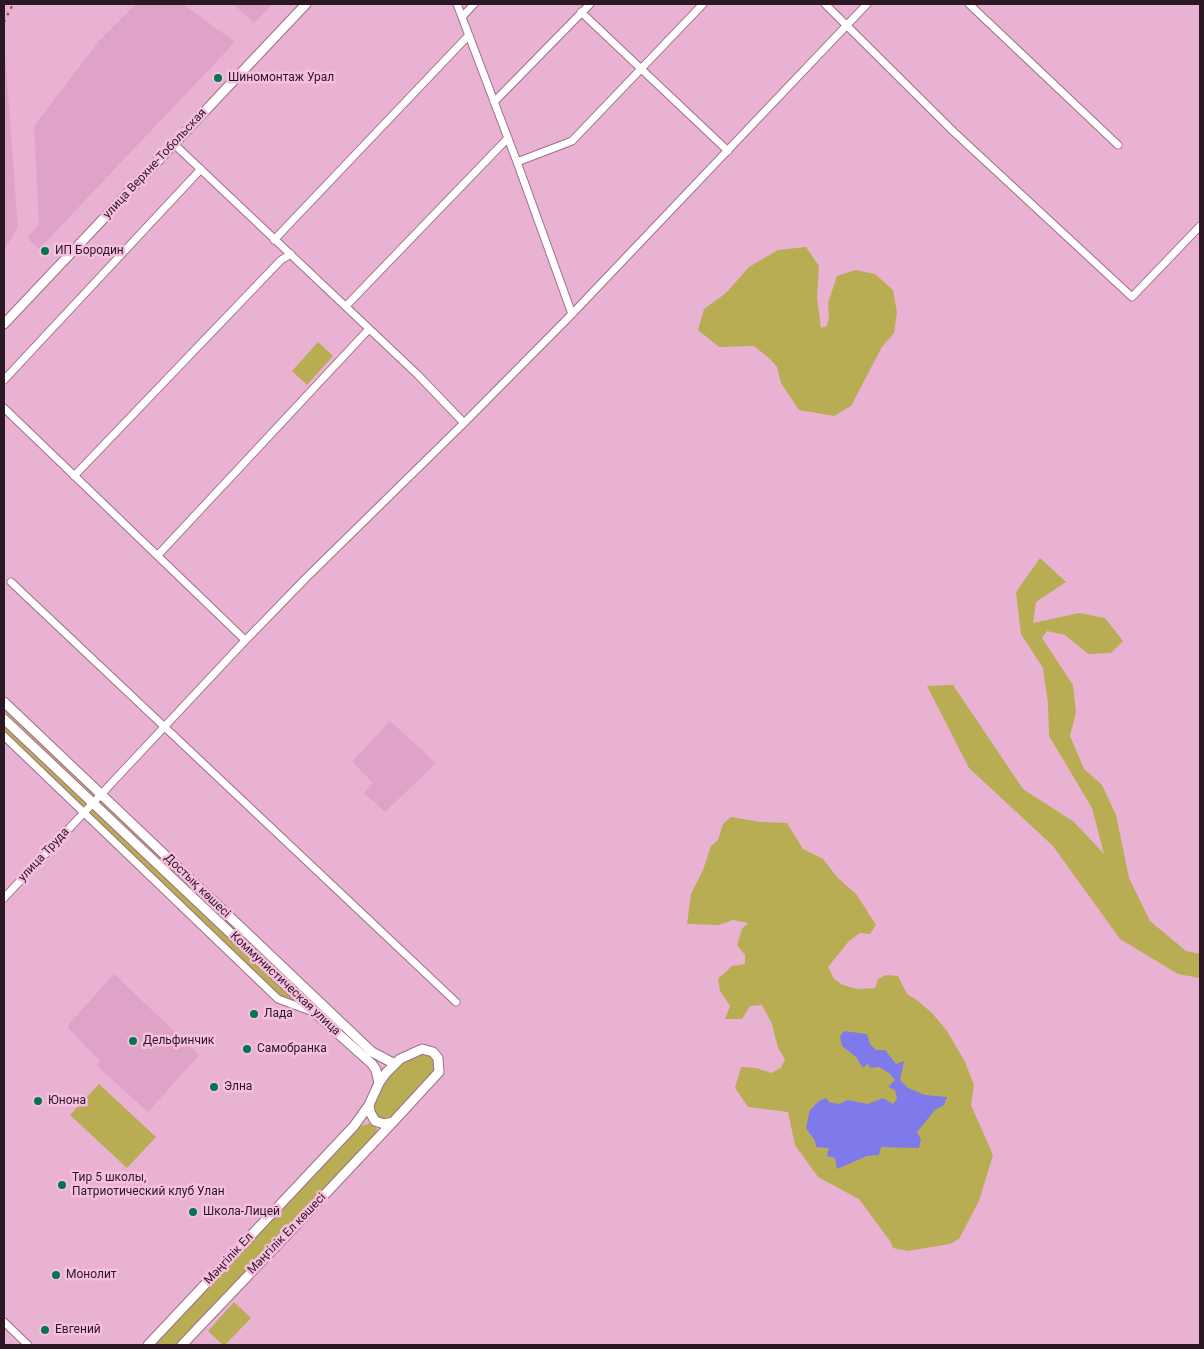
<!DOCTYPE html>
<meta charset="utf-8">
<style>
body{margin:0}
#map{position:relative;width:1204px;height:1349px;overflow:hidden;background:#e9b2d3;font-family:Roboto,sans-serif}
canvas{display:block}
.frame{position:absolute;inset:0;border:5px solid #2c1824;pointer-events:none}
</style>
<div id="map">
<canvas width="1204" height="1349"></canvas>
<div class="frame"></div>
</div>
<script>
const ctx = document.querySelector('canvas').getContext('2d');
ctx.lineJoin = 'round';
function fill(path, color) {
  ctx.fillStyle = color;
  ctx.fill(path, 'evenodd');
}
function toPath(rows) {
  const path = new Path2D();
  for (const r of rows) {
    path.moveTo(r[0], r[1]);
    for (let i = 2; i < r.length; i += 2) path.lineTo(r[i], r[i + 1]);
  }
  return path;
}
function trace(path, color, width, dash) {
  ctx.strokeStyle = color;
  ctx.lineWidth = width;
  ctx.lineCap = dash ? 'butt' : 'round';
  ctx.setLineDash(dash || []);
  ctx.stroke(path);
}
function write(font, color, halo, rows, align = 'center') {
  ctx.font = font + ' Roboto,sans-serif';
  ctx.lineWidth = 5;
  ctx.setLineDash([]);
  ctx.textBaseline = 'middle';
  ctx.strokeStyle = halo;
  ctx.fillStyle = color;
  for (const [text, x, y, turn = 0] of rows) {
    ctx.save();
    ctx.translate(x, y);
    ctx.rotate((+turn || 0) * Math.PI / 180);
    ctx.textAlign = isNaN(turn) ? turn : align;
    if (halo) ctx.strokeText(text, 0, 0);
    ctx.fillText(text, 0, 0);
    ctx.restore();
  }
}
fill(toPath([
 [136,4,183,4,235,42,39,249,27,238,39,224,34,126,99,41],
 [233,4,273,4,254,23],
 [4,41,18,227,4,251],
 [390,721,436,763,385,812,364,793,373,783,352,762],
 [114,974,199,1055,148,1112,97,1066,100,1061,68,1028,68,1025]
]), '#dfa3c8');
fill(toPath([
 [806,247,819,266,817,298,821,328,827,326,829,317,828,303,837,276,855,270,875,274,893,290,897,313,894,333,882,347,851,406,834,416,799,410,781,383,777,367,769,358,754,346,719,347,698,330,704,309,726,293,749,267,778,250],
 [318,342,333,356,307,385,292,371],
 [1040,558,1066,582,1036,602,1033,623,1079,613,1105,618,1123,641,1111,653,1088,654,1065,635,1047,631,1042,638,1073,685,1076,712,1070,736,1084,769,1102,785,1116,815,1129,878,1150,921,1186,951,1200,954,1200,978,1178,974,1120,939,1053,846,969,768,927,686,953,685,1023,789,1074,822,1104,854,1092,808,1049,736,1048,704,1043,668,1021,634,1016,592],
 [4,705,376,1058,373,1061,4,711],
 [4,723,299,1002,280,997,4,733],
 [731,817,761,822,787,823,803,849,823,859,837,877,857,895,876,925,870,934,860,933,849,941,828,967,834,979,843,985,857,989,875,988,878,979,886,975,898,976,907,994,917,1000,933,1014,947,1031,965,1062,974,1085,971,1105,993,1155,979,1201,959,1239,950,1244,908,1251,893,1248,890,1241,859,1199,818,1177,795,1145,788,1112,748,1107,735,1088,741,1067,756,1068,771,1073,781,1068,785,1059,778,1048,772,1024,762,1005,750,1006,742,1019,725,1019,730,1006,720,991,718,979,732,966,745,964,745,955,737,945,742,929,748,923,733,920,719,925,687,924,691,894,703,870,711,846,718,840,723,824],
 [421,1053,433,1055,438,1067,391,1119,379,1120,371,1106,385,1079,392,1069],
 [99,1084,156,1137,127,1168,70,1115],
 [371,1123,375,1125,377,1130,376,1136,178,1345,153,1345,361,1126],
 [234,1302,251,1318,225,1345,223,1345,208,1331]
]), '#b8ad52');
fill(toPath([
 [844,1031,867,1034,870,1044,876,1050,885,1050,896,1064,904,1061,900,1080,908,1088,925,1095,947,1097,944,1105,935,1110,917,1132,921,1140,919,1148,881,1147,879,1155,867,1156,837,1169,835,1158,827,1156,829,1148,816,1147,815,1141,806,1128,810,1110,819,1101,826,1098,829,1102,839,1104,848,1100,868,1104,883,1098,893,1104,897,1099,895,1090,888,1087,895,1080,889,1073,879,1067,870,1068,868,1063,863,1068,856,1057,842,1046,840,1036]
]), '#7e7aec');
const minor = toPath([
 [457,4,517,162,572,314],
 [825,4,955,133,1132,297,1200,226],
 [969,4,1118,145],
 [581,12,728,151],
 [462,17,474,4],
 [494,102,590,4],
 [174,144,418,375,464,423],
 [517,162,572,141,703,4],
 [274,240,469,35],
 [346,306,508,138],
 [4,380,201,169],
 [4,408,245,640],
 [74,476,281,260,291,254],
 [158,555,369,329],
 [11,582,456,1002],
 [4,736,278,999,313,1012],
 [4,898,240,646,307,577,464,423,572,314,867,4],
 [4,1322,28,1345]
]);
const tertiary = toPath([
 [4,324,306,4],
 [4,702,372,1052,395,1064],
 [4,719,315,1013,372,1064,376,1070,379,1083],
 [148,1345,354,1126,369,1105],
 [182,1345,282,1240,393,1122,439,1072,438,1058,433,1052,422,1049,400,1059,386,1073,379,1083,369,1105,370,1112,375,1121,384,1124,393,1122]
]);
trace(minor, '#9f6d8b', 9);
trace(tertiary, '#9f6d8b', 11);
trace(minor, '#fff', 7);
trace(tertiary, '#fff', 9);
trace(toPath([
 [4,22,12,6]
]), '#6c4c5f', 2, [2.5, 5]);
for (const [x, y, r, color] of [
 [218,78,5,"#02754f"],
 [45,251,5,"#02754f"],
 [254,1014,5,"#02754f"],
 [133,1041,5,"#02754f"],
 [247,1049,5,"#02754f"],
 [214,1087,5,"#02754f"],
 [38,1101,5,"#02754f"],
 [62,1185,5,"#02754f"],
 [193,1212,5,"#02754f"],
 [56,1275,5,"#02754f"],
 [45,1330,5,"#02754f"]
]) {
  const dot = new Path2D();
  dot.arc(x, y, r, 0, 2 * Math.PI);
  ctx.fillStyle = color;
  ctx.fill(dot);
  trace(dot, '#f6bfe0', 2);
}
write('12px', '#2c1824', '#f6bfe0', [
 ["Шиномонтаж Урал",228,78],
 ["ИП Бородин",55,251],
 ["Лада",264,1014],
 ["Дельфинчик",143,1041],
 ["Самобранка",257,1049],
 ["Элна",224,1087],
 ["Юнона",48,1101],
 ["Тир 5 школы,",72,1178],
 ["Патриотический клуб Улан",72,1192],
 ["Школа-Лицей",203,1212],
 ["Монолит",66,1275],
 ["Евгений",55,1330]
], 'left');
write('12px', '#2c1824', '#f6bfe0', [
 ["улица Верхне-Тобольская",155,164,-47],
 ["улица Труда",44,855,-47],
 ["Достық көшесі",197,886,44],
 ["Коммунистическая улица",285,984,43],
 ["Мәңгілік Ел көшесі",287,1234,-46],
 ["Мәңгілік Ел",229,1259,-47]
]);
</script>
